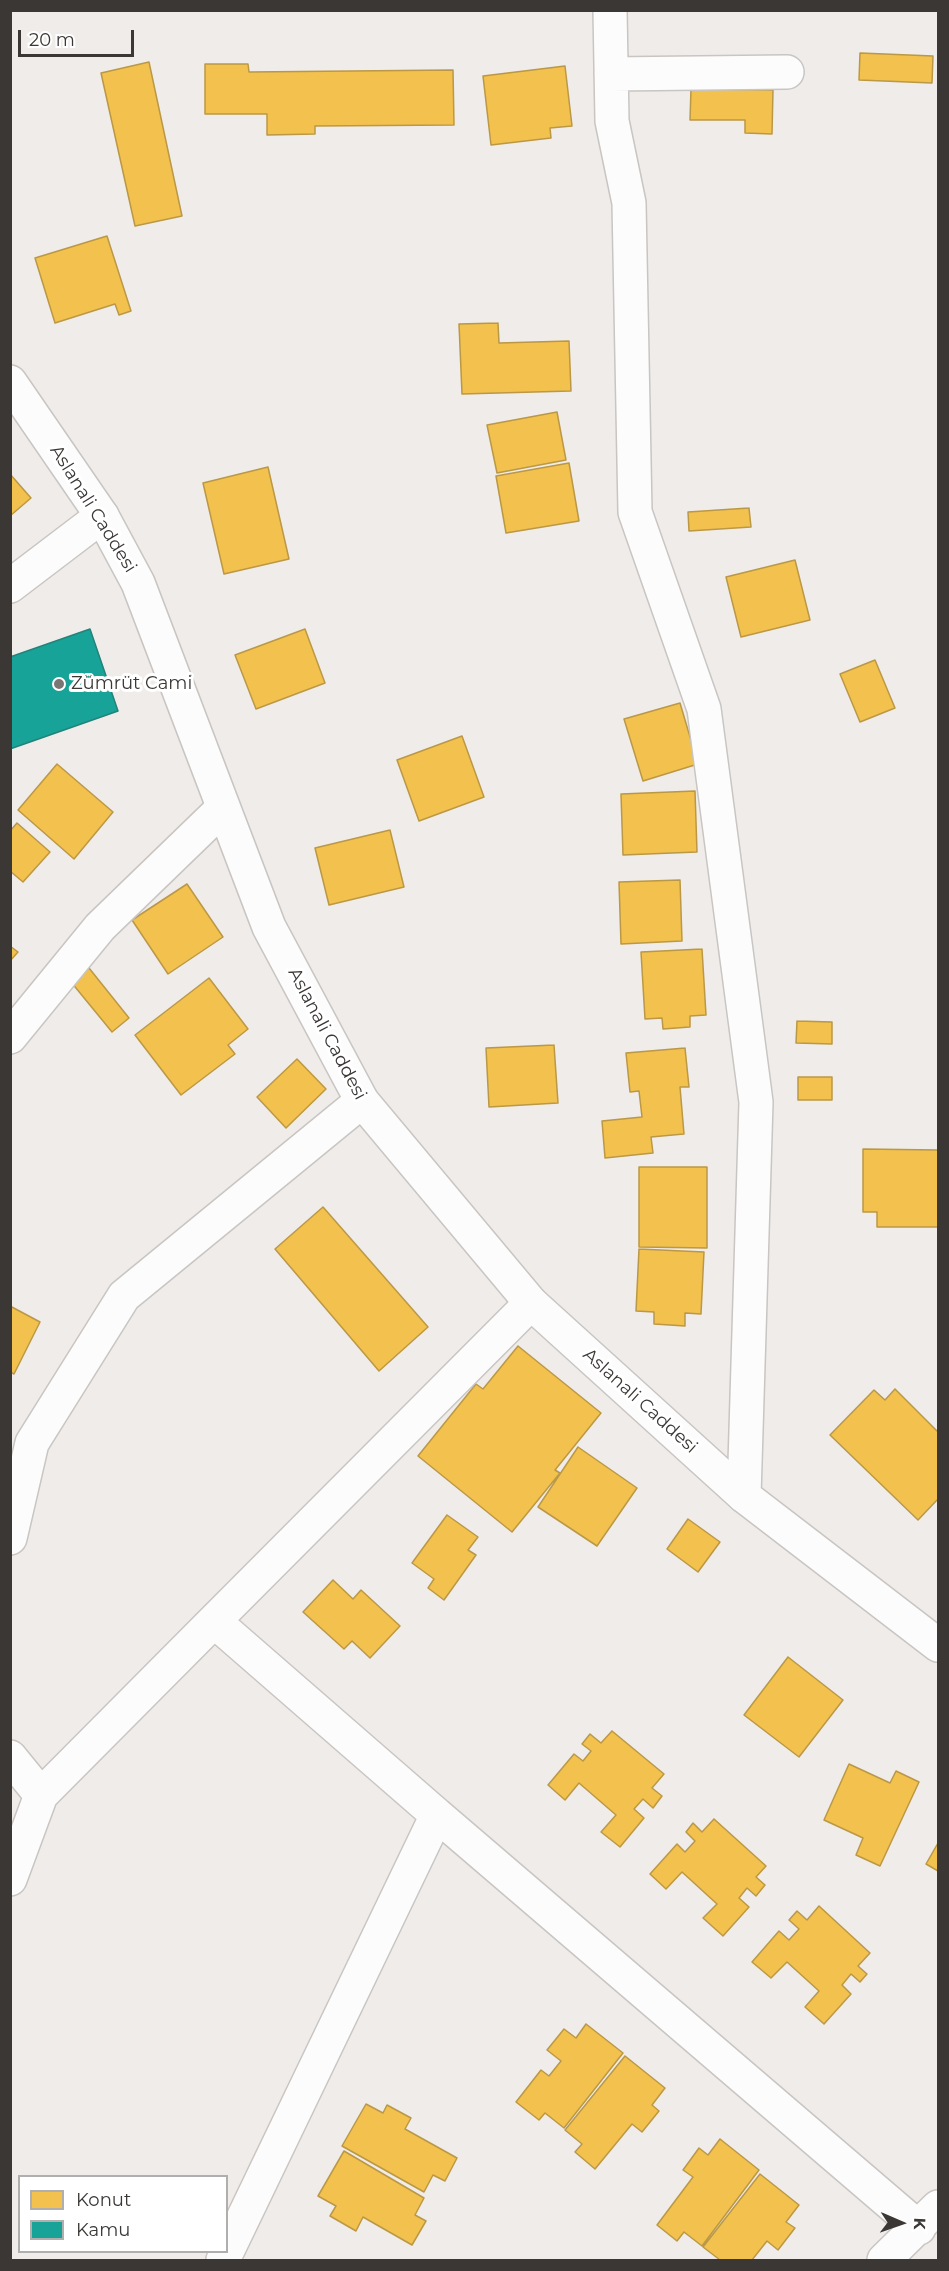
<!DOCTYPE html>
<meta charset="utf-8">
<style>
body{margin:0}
#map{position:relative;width:949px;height:2271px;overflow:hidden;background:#f0ece9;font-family:Montserrat,sans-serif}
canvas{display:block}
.frame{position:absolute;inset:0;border:12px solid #3a3735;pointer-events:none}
.legend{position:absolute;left:18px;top:2175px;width:210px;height:78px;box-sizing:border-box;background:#fff;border:2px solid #b0afae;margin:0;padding:8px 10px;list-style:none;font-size:18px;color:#3a3735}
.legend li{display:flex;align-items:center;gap:12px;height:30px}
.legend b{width:30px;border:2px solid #b0afae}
.north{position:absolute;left:871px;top:2193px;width:60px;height:60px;-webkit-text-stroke:4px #fff;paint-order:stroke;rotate:92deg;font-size:16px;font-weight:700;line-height:24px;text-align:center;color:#3a3735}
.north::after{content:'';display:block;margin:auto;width:21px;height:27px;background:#3a3735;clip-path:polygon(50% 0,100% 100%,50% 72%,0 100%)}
.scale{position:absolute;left:18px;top:30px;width:116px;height:27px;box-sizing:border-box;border:3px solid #3a3735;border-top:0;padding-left:8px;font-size:18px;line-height:21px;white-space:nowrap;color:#3a3735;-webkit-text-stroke:4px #fff;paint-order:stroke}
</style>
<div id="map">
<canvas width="949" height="2271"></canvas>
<div class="frame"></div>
<ul class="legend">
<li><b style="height:16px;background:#f2c14e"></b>Konut</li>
<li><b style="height:16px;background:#17a398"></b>Kamu</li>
</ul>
<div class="north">K</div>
<div class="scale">20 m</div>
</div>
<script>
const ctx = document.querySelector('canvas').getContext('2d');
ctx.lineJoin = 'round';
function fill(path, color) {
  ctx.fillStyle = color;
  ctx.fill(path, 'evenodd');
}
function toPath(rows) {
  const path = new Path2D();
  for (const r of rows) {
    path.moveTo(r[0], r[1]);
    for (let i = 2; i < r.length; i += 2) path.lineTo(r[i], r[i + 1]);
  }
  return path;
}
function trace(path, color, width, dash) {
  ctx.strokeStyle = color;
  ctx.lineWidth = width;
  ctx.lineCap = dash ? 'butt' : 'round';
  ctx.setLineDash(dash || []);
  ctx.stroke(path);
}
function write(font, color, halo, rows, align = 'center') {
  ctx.font = font + ' Montserrat,sans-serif';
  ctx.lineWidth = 6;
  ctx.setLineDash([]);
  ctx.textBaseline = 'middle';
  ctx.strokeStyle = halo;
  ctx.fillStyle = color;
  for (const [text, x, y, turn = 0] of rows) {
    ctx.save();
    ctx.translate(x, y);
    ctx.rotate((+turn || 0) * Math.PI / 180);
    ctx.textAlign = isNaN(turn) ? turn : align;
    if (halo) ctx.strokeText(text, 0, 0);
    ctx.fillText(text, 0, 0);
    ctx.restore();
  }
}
const homes = toPath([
 [860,53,933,56,932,83,859,80,860,53],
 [149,62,182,216,135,226,101,73,149,62],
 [205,64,248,64,249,72,453,70,454,125,315,126,315,134,267,135,267,114,205,114,205,64],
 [565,66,572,126,550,128,551,138,491,145,483,76,565,66],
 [691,89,773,90,772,134,745,133,745,120,690,120,691,89],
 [107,236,131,311,119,315,115,304,55,323,35,258,107,236],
 [498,323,499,343,569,341,571,391,462,394,459,324,498,323],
 [557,412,566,460,497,473,487,425,557,412],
 [569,463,579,521,506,533,496,476,569,463],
 [268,467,289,559,224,574,203,483,268,467],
 [10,474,31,498,10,516,10,474],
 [749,508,751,527,689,531,688,512,749,508],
 [795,560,810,620,741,637,726,577,795,560],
 [305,629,325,683,256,709,235,655,305,629],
 [875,660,895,708,860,722,840,674,875,660],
 [680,703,698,764,643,781,624,719,680,703],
 [462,736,484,797,419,821,397,760,462,736],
 [57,764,113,812,74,859,18,810,57,764],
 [695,791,697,852,623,855,621,794,695,791],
 [17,823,50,852,23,882,10,871,10,831,17,823],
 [390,830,404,887,329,905,315,848,390,830],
 [680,880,682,941,621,944,619,882,680,880],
 [187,884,223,937,168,974,132,920,187,884],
 [10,946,18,952,10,961,10,946],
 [702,949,706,1015,690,1016,690,1027,663,1029,662,1018,645,1019,641,952,702,949],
 [89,968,129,1018,112,1032,71,982,89,968],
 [209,978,248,1029,228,1045,235,1054,181,1095,135,1035,209,978],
 [797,1021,832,1022,832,1044,796,1043,797,1021],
 [554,1045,558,1103,489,1107,486,1048,554,1045],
 [685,1048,689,1087,680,1087,684,1134,651,1137,653,1153,605,1158,602,1121,642,1117,639,1091,630,1092,626,1053,685,1048],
 [297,1059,326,1089,286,1128,257,1097,297,1059],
 [798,1077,832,1077,832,1100,798,1100,798,1077],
 [863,1149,938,1150,938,1227,877,1227,877,1212,863,1212,863,1149],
 [639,1167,707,1167,707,1248,639,1247,639,1167],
 [323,1207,428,1327,379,1371,275,1249,323,1207],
 [639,1249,704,1252,701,1314,685,1313,685,1326,654,1324,654,1312,636,1311,639,1249],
 [10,1306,40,1322,14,1374,10,1372,10,1306],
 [518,1346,601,1413,555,1470,560,1473,512,1532,418,1456,476,1384,483,1389,518,1346],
 [895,1389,938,1432,938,1499,918,1520,830,1435,874,1390,885,1400,895,1389],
 [578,1447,637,1488,597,1546,538,1507,578,1447],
 [447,1515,478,1537,468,1550,476,1555,444,1600,428,1588,434,1579,412,1563,447,1515],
 [688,1519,720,1542,698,1572,667,1549,688,1519],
 [333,1580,353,1599,361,1590,400,1626,370,1658,352,1641,344,1649,303,1612,333,1580],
 [788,1657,843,1700,799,1757,744,1715,788,1657],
 [612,1731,664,1774,652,1788,662,1796,653,1808,643,1799,634,1809,644,1818,620,1847,601,1832,616,1815,579,1783,565,1800,548,1785,574,1754,583,1761,591,1751,582,1744,590,1734,601,1743,612,1731],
 [849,1764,890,1783,896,1771,919,1782,880,1866,856,1855,863,1838,824,1820,849,1764],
 [714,1819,766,1866,756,1877,765,1885,756,1896,747,1888,739,1898,749,1907,723,1936,703,1918,717,1904,682,1872,666,1889,650,1874,677,1844,685,1852,695,1841,686,1832,693,1823,702,1832,714,1819],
 [938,1843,938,1871,926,1864,938,1843],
 [819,1906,870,1953,858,1966,867,1974,860,1982,851,1974,842,1985,851,1994,824,2024,805,2007,819,1991,787,1962,771,1978,752,1962,779,1931,789,1940,799,1929,789,1920,797,1911,807,1920,819,1906],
 [586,2024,623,2053,564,2128,545,2113,539,2120,516,2102,541,2070,549,2076,561,2061,547,2050,564,2029,576,2038,586,2024],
 [625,2056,665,2088,652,2105,659,2111,642,2132,632,2124,595,2169,575,2152,582,2144,565,2130,625,2056],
 [366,2104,383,2113,387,2105,411,2118,405,2129,457,2158,445,2181,433,2175,424,2192,342,2146,366,2104],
 [720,2139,759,2170,702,2246,684,2232,677,2241,657,2225,693,2177,683,2170,699,2148,708,2155,720,2139],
 [344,2151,424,2198,415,2215,426,2221,412,2245,363,2217,356,2231,330,2216,336,2206,318,2196,344,2151],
 [760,2174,799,2205,786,2222,795,2228,778,2250,767,2241,752,2260,720,2260,703,2247,760,2174]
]);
fill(homes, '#f2c14e');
trace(homes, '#bb9846', 1.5);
const public = toPath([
 [90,629,118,711,10,749,10,657,90,629]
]);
fill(public, '#17a398');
trace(public, '#22837a', 1.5);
const minor = toPath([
 [610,10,612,121,629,203,635,512,704,709,756,1102,744,1496],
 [611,74,787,72],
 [10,586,102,516],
 [10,1037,100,927,223,808],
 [10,1538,32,1443,124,1296,362,1101],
 [10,1757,41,1795],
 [437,1815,214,1621,531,1303],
 [10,1879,41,1795,214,1621],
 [223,2260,437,1815,919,2228],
 [884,2260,938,2207]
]);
const tertiary = toPath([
 [10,382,102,516,138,583,269,927,362,1101,531,1303,744,1496,938,1645]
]);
trace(minor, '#c8c5c2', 36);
trace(tertiary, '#c8c5c2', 36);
trace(minor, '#fdfcfc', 33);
trace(tertiary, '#fdfcfc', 33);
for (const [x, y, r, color] of [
 [59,684,6,"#7a7674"]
]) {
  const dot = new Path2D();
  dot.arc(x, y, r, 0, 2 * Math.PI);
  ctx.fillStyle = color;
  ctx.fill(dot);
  trace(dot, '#fff', 2);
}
write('18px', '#3a3735', '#fff', [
 ["Aslanali Caddesi",93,509,58],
 ["Aslanali Caddesi",327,1034,62],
 ["Aslanali Caddesi",640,1401,42]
]);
write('18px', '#3a3735', '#fff', [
 ["Zümrüt Cami",71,684]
], 'left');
</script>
